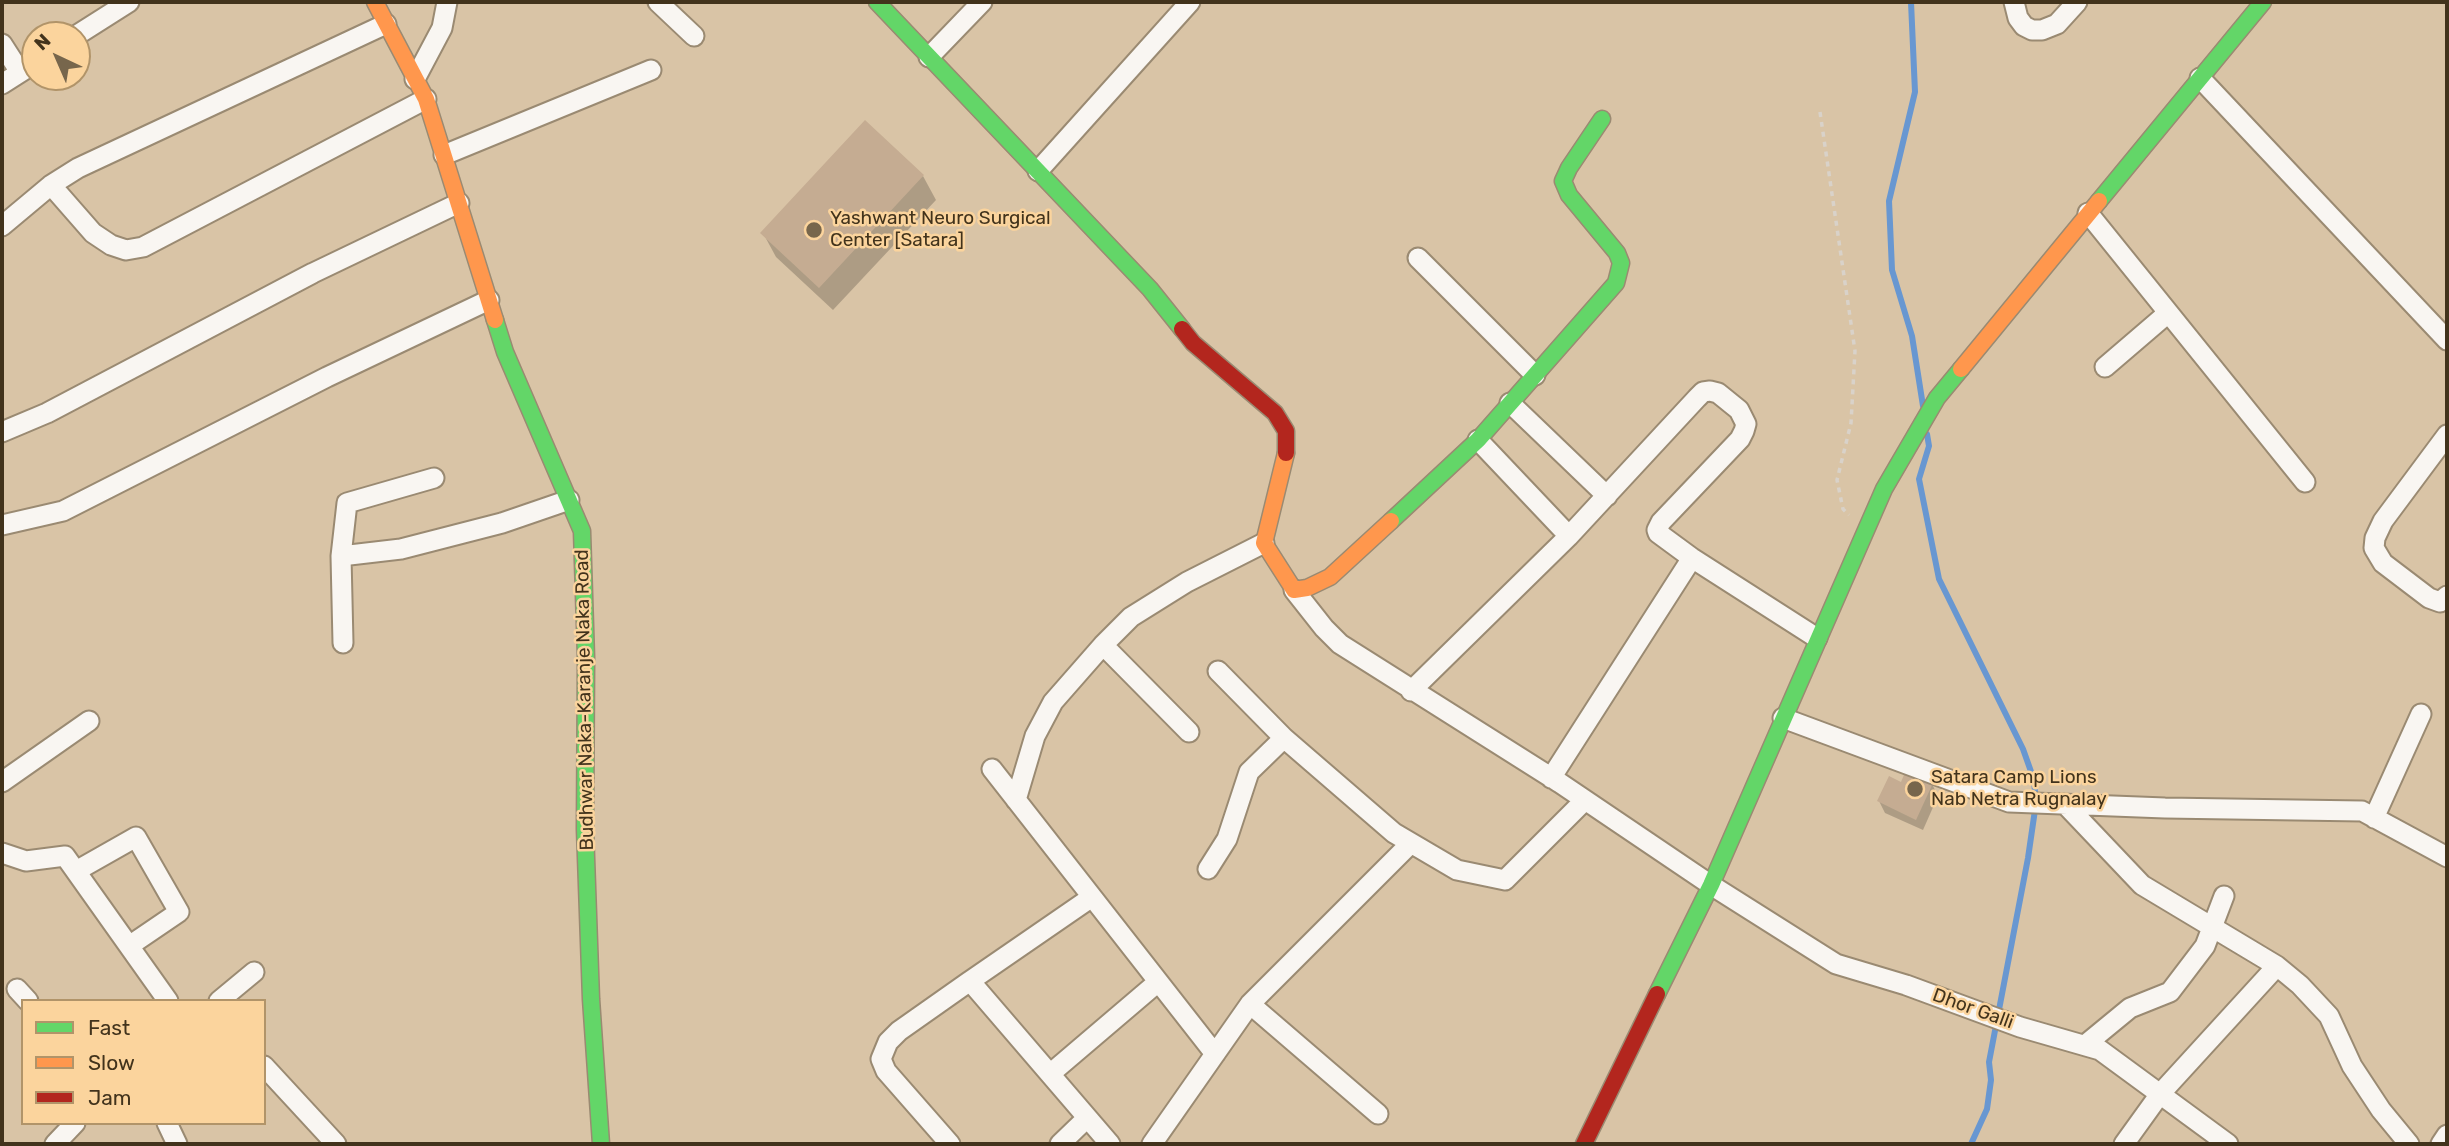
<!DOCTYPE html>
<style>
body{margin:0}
#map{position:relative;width:2449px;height:1146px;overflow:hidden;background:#d9c4a6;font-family:Rubik,sans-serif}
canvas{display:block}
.frame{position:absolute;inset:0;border:4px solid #42331c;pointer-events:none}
.legend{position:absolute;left:21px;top:999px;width:245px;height:126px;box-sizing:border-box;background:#fbd49d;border:2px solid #b19469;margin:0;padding:9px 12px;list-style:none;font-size:21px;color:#42331c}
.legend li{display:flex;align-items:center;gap:14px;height:35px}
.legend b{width:35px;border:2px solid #b19469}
.north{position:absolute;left:21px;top:21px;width:70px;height:70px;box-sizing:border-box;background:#fbd49d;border:2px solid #b19469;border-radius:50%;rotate:316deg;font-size:19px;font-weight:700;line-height:28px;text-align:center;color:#42331c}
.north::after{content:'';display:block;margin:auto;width:24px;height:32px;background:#77664c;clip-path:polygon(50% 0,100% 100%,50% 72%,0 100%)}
</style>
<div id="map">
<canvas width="2449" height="1146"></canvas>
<div class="frame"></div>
<ul class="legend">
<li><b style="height:9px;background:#63d668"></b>Fast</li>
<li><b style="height:9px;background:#ff974d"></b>Slow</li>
<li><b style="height:9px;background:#b3261e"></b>Jam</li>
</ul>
<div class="north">N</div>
</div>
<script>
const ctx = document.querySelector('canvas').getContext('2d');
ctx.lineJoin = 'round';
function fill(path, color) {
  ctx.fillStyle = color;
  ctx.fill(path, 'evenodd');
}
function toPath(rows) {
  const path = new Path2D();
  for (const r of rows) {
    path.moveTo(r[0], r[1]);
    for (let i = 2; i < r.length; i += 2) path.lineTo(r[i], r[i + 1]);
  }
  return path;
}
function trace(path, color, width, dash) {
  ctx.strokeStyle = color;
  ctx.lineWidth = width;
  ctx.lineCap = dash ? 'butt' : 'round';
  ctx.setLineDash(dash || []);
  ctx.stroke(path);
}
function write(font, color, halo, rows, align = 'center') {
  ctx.font = font + ' Rubik,sans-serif';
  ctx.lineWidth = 5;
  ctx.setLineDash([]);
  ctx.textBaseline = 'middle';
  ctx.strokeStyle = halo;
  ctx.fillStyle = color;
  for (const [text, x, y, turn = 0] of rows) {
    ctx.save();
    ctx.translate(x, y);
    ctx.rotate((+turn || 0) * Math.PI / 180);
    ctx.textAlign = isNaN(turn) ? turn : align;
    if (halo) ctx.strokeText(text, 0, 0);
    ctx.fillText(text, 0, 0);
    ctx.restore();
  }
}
fill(toPath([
 [923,176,936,200,833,310,776,257,763,233],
 [1902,784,1932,784,1938,796,1923,830,1885,813,1879,801]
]), '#0003');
trace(toPath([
 [1911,2,1915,92,1889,201,1892,270,1912,336,1923,406],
 [1927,434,1929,446,1919,479,1939,579,2023,749,2034,780,2036,803,2028,858,1989,1062,1991,1080,1987,1109,1971,1144]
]), '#6897d1', 6);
fill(toPath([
 [865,120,924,175,819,288,760,233],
 [1906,770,1933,783,1916,820,1877,801,1889,776,1901,782]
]), '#c5ac92');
const street = toPath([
 [658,2,694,36],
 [2014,2,2018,18,2024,26,2032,30,2042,30,2057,24,2077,2],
 [77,35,129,2],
 [2,44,20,72],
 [929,57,982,2],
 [2200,78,2447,340],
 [415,79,442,28,447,2],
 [2,84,35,63],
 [444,155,651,70],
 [1038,171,1190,2],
 [51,185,93,233,111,245,126,250,143,247,426,99],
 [2088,213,2305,482],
 [2,226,51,185,78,168,386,24],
 [1418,258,1535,375],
 [2105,367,2168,313],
 [1510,403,1607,496],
 [2,432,47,413,313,273,459,203],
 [2447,435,2383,521,2375,538,2374,548,2383,563,2429,598,2440,602,2447,596],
 [1478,440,1569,536],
 [2,525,63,511,327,377,489,300],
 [341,556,401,549,502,523,569,500],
 [1294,590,1324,628,1340,644,1560,783,1711,885,1836,964,1906,985,2020,1027,2100,1050,2228,1144],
 [343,643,341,556,347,503,434,478],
 [1103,645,1189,732],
 [1218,671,1284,738,1394,833,1457,870,1505,880,1585,800],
 [1411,691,1569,536,1697,398,1703,392,1710,391,1718,393,1739,410,1746,424,1744,431,1740,439,1661,522,1657,530,1658,533,1692,558,1817,638],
 [1783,718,2009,802,2165,808,2362,811,2447,857],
 [992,769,1215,1054],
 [1551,778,1692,558],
 [2,782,89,721],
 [1016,800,1035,736,1053,702,1103,645,1131,617,1187,582,1264,543],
 [2065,804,2142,885,2277,966,2300,985,2329,1016,2352,1066,2381,1110,2409,1144],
 [2374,818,2421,714],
 [2,853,26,861,65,856,168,1001],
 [1208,869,1227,839,1249,772,1284,738],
 [76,871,136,837,179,912,129,946],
 [1092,897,970,981,1110,1144],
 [17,989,28,1001],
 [219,1001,254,972],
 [1250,1004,1378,1114],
 [2085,1045,2130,1008,2170,992,2205,946,2224,896],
 [264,1066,336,1144],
 [1050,1074,1158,982],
 [167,1123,177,1144],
 [55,1144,75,1123],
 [950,1144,886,1071,881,1059,888,1042,899,1031,970,981],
 [1060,1144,1087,1118],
 [1152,1144,1250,1004,1411,843],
 [2124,1144,2160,1094,2277,966],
 [2441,1144,2447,1135]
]);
const fast = toPath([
 [877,2,1150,289,1182,329],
 [2099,201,2263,2],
 [495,320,505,352,582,531,586,658,585,829,591,999,601,1144],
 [1391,521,1478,440,1616,283,1621,263,1617,253,1569,195,1563,181,1569,168,1602,119],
 [1657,994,1711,885,1884,489,1937,398,1961,369]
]);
const slow = toPath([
 [375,2,426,99,495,320],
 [1961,369,2099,201],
 [1286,453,1264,543,1294,590,1307,588,1330,577,1391,521]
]);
const jam = toPath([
 [1182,329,1193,343,1275,413,1286,431,1286,453],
 [1584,1144,1657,994]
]);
trace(street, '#9a8a72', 23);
trace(fast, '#9a8a72', 19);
trace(slow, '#9a8a72', 19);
trace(jam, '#9a8a72', 19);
trace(toPath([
 [1820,112,1855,351,1851,423,1837,480,1843,509,1849,515]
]), '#d9d2c9', 3.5, [5, 5]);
trace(street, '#f9f6f2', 19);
trace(fast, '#63d668', 16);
trace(slow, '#ff974d', 16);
trace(jam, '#b3261e', 16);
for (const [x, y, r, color] of [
 [814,230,9,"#77664c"],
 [1915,789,9,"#77664c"]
]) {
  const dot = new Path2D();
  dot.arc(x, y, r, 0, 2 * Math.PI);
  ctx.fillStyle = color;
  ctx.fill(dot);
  trace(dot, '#fbd49d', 2.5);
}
write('19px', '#42331c', '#fbd49d', [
 ["Yashwant Neuro Surgical",830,219],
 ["Center [Satara]",830,241],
 ["Satara Camp Lions",1931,778],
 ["Nab Netra Rugnalay",1931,800]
], 'left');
write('19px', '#42331c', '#fbd49d', [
 ["Budhwar Naka-Karanje Naka Road",585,700,-91],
 ["Dhor Galli",1973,1009,20]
]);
</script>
